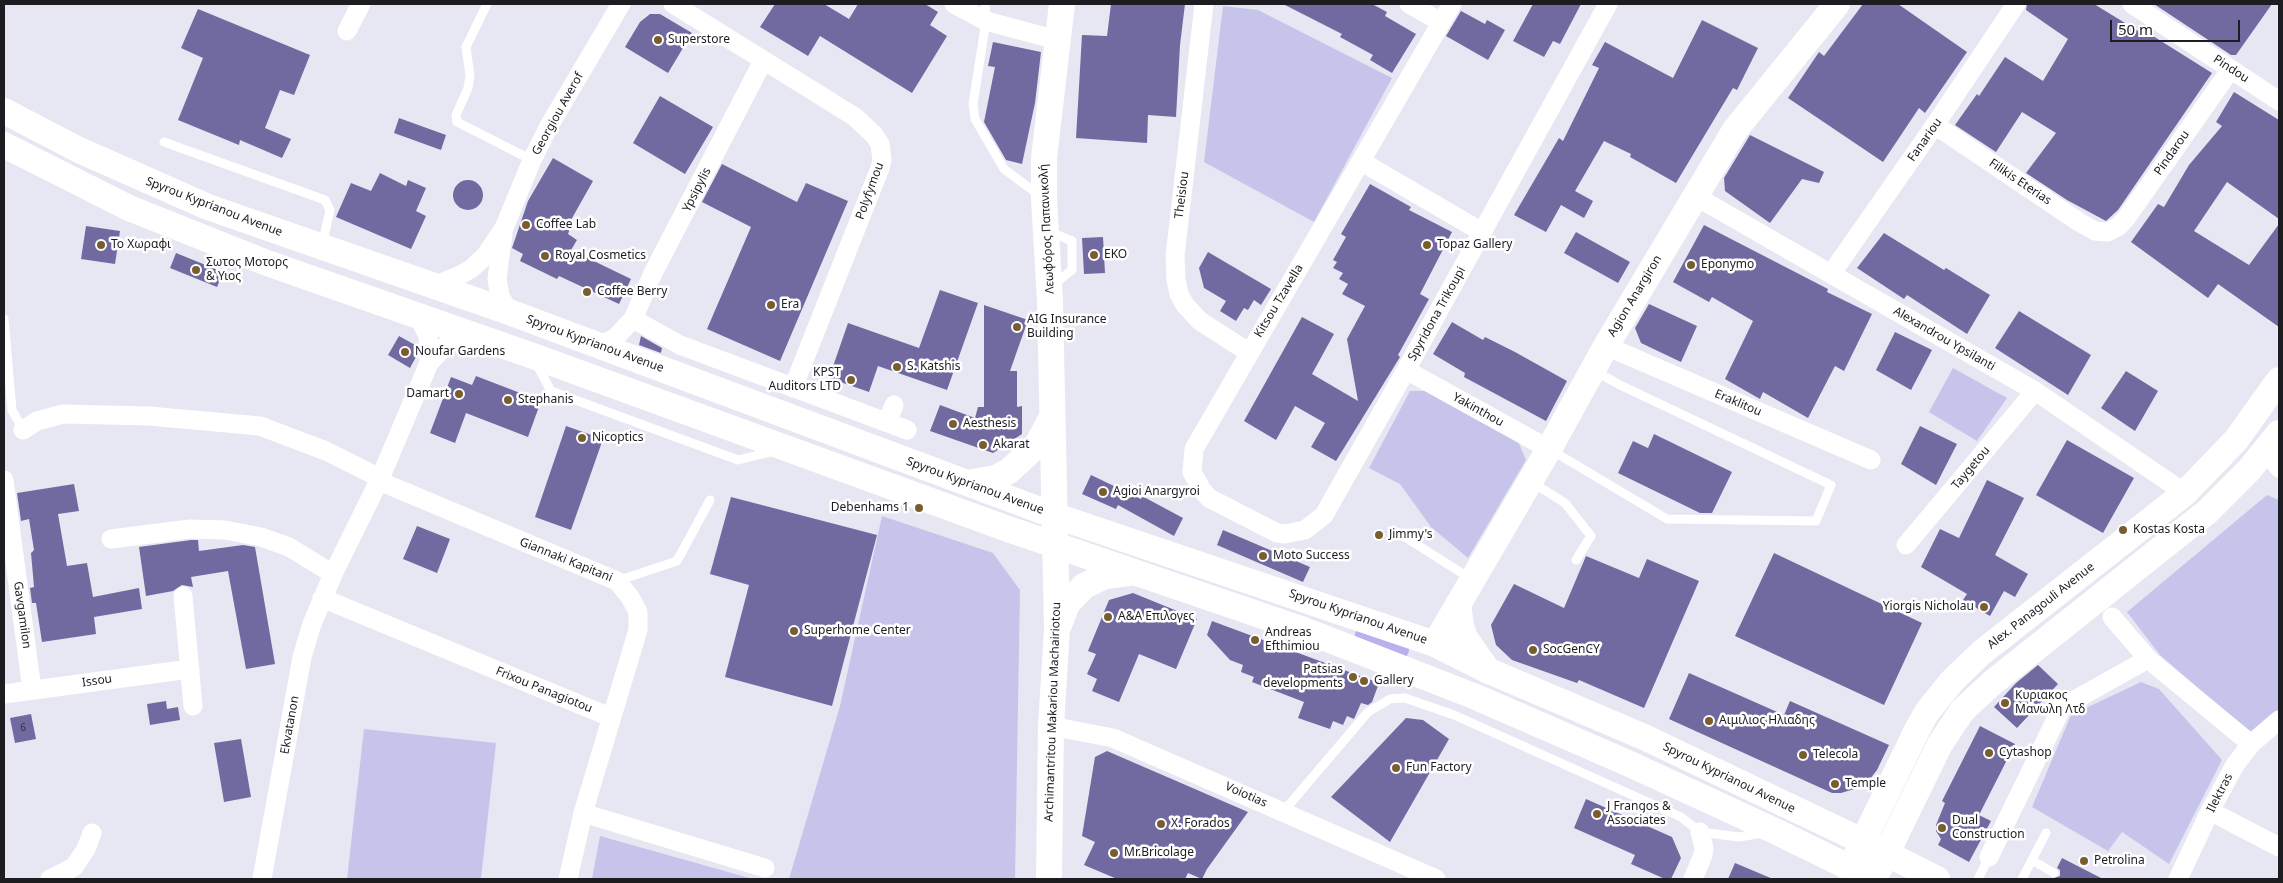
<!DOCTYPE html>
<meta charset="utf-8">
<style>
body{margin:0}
#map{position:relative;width:2283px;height:883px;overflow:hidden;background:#e7e6f3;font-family:"Noto Sans",sans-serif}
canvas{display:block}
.frame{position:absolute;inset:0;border:5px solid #1c1c21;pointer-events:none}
.scale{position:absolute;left:2110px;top:20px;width:130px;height:22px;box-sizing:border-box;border:2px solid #1c1c21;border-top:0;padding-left:6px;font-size:15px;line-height:18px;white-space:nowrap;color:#1c1c21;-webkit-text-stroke:4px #fff;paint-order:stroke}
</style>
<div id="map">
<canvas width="2283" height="883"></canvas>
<div class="frame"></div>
<div class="scale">50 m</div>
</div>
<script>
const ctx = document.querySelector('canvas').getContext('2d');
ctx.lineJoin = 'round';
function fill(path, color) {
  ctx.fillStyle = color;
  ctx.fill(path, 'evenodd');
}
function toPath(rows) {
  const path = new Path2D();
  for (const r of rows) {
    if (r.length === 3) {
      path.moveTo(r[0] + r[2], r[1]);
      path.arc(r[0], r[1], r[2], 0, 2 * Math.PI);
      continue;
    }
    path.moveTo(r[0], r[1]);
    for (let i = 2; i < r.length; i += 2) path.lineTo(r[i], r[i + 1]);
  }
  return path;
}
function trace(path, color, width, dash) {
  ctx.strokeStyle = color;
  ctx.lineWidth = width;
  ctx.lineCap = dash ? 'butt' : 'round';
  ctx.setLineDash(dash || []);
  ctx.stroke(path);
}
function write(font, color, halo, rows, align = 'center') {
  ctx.font = font + ' "Noto Sans",sans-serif';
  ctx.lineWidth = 5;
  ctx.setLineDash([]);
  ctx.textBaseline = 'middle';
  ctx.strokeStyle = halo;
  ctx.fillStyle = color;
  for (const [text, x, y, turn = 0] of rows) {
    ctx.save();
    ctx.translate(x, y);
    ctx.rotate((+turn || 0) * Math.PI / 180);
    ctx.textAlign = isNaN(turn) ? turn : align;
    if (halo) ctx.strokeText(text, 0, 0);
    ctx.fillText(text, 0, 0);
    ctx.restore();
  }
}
fill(toPath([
 [1223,6,1258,10,1392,78,1314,222,1204,162],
 [1953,368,2007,398,1977,441,1929,412],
 [1410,391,1430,391,1517,439,1526,460,1468,558,1431,527,1400,484,1369,468],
 [2267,495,2279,500,2279,709,2250,733,2160,655,2127,612],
 [882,516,993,553,1020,590,1015,879,789,879,840,706],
 [2141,682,2159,689,2222,760,2169,864,2122,832,2108,851,2032,807,2071,715],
 [364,729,496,743,481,879,347,879],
 [600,836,753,879,592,879]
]), '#c7c4ec');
trace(toPath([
 [1370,638,1394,647]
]), '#b8b1ec', 31);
fill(toPath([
 [775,4,824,4,849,19,858,4,925,4,938,12,930,25,947,36,912,93,820,36,808,56,760,27],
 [1111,4,1185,4,1180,45,1176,117,1148,115,1147,143,1076,138,1082,35,1107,36],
 [1283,4,1372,4,1387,12,1385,16,1416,34,1392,73,1370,60,1373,55,1340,37,1342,34],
 [1533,4,1581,4,1560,44,1553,41,1544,57,1513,41],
 [1863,4,1898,4,1967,52,1925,113,1919,108,1883,162,1788,98,1819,52,1824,56],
 [2027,4,2094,4,2143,34,2145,31,2212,73,2118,210,2106,221,2067,200,2026,173,2056,133,2022,112,1996,152,1955,125,1977,94,1979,96,2005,57,2043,81,2068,39,2026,10],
 [2154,4,2272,4,2236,55,2231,55],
 [198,9,310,55,294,95,280,90,265,128,291,139,282,158,240,140,239,145,178,120,203,58,181,48],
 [1461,11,1485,24,1487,20,1505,30,1488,60,1446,36],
 [650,14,660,14,692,33,668,73,625,47,640,22],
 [1702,20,1758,48,1737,90,1733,88,1676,183,1630,157,1631,154,1604,141,1575,191,1593,201,1584,218,1561,205,1546,232,1514,215,1559,138,1563,141,1599,68,1592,65,1605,42,1673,78],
 [993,42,1041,52,1035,103,1022,164,1006,160,984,122,995,67,988,66],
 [2234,92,2279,120,2279,219,2227,182,2194,231,2249,265,2279,224,2279,327,2218,284,2208,298,2131,242,2158,204,2164,207,2189,165,2222,126,2216,122],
 [660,96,713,127,685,174,633,143],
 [399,118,446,135,441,150,394,133],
 [1750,135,1824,172,1819,183,1802,179,1770,223,1725,191,1724,178],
 [553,158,593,181,567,227,570,229,568,234,577,240,571,250,631,279,619,304,559,276,557,279,520,261,523,254,512,248,528,201],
 [722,164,797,202,806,183,848,201,780,361,707,329,751,227,702,202],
 [380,173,406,186,408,180,426,188,416,211,426,216,411,249,336,217,351,183,371,191],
 [468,195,15],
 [1370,184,1411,207,1409,210,1452,232,1420,294,1429,299,1398,355,1400,357,1336,461,1311,447,1325,423,1295,406,1276,440,1244,421,1302,317,1334,334,1312,374,1358,401,1347,339,1365,306,1342,294,1348,284,1339,279,1343,273,1333,268,1337,262,1333,260,1346,237,1341,234],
 [1704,225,1828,289,1827,292,1872,314,1844,371,1835,366,1808,418,1763,392,1760,399,1725,379,1753,321,1712,297,1709,302,1673,282],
 [86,226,120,231,115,264,81,259],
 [1576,232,1630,262,1618,283,1564,253],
 [1884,233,1944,270,1946,268,1990,295,1967,334,1907,295,1904,299,1857,268],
 [1103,237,1105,273,1084,274,1082,238],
 [1208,252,1271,289,1261,305,1254,300,1248,310,1244,308,1236,321,1220,311,1226,301,1204,288,1199,268],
 [176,253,223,272,217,287,170,268],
 [940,290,978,303,947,390,878,366,869,392,829,378,848,323,919,348],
 [1649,304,1697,326,1681,362,1641,343,1635,328],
 [984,305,1028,320,1010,371,1017,371,1017,407,1022,406,1022,434,993,453,930,431,940,405,975,418,978,407,984,407],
 [2019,311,2091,355,2068,395,1995,348],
 [1452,322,1483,340,1485,337,1515,352,1567,381,1546,421,1464,377,1465,373,1433,354],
 [1895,332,1932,350,1911,390,1876,370],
 [399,336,417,346,417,355,410,368,388,355],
 [641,336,662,348,661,353,639,345],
 [2126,371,2158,391,2135,431,2101,408],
 [476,376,541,401,528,437,466,413,455,443,430,433,451,377,472,385],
 [566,426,603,439,571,530,535,517],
 [1920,426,1957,444,1936,485,1901,464],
 [1654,434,1732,472,1712,513,1700,513,1618,473,1633,441,1648,448],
 [2067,440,2134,478,2103,533,2036,495],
 [1091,475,1141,499,1142,496,1183,518,1174,536,1118,505,1116,509,1082,494],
 [1987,480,2024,498,1995,555,2028,574,2015,597,2004,591,1990,616,1963,600,1967,594,1921,567,1940,529,1959,538],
 [74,484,79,511,58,514,67,566,87,563,93,597,139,588,142,609,94,617,96,634,42,642,36,603,32,603,30,588,34,587,31,553,34,550,29,519,21,521,17,493],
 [731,497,877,535,832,706,725,677,749,585,710,574],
 [417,526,450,539,437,573,403,559],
 [1223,530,1310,567,1303,582,1217,545],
 [191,540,198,540,199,551,243,545,255,547,275,664,246,669,228,571,191,577,193,587,182,585,173,591,146,596,139,547],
 [1774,553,1922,623,1884,705,1735,636],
 [1586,556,1639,578,1647,559,1699,581,1644,708,1579,680,1577,683,1512,660,1496,645,1491,625,1514,584,1564,608],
 [1133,593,1197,619,1176,669,1139,654,1119,702,1092,691,1097,679,1087,674,1096,654,1088,651,1109,600],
 [1212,621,1379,683,1372,702,1368,705,1361,703,1354,719,1347,716,1343,725,1333,721,1330,729,1298,718,1304,702,1252,682,1254,677,1241,672,1243,665,1230,660,1207,635],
 [2038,665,2058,684,2017,728,1994,707,2016,683],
 [1689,673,1784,715,1790,701,1889,745,1877,770,1870,779,1861,787,1841,793,1832,793,1669,719],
 [166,701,167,709,178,707,180,720,150,725,147,704],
 [31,714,36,739,15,743,10,718],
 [1406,718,1423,720,1449,739,1390,842,1331,797],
 [1980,726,2015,744,1979,815,1991,821,1969,862,1938,845,1941,839,1936,831,1936,825,1945,803,1942,801],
 [241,739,251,797,224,802,214,743],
 [1107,751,1248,812,1207,869,1202,879,1188,873,1185,879,1117,879,1084,865,1095,842,1082,836,1095,757],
 [1586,799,1672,837,1681,858,1671,879,1665,879,1631,864,1635,855,1574,828],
 [2062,858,2103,879,2051,879,2060,876,2060,870,2057,868],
 [1735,863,1773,879,1728,879]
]), '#706aa0');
trace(toPath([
 [487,4,466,47,470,76,468,88,456,115,457,122,532,160],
 [985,4,986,21,973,104,975,119,1004,169,1039,195],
 [164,142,325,200,330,210,322,245],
 [1050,232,1072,241,1072,270,1053,285],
 [4,319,12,410,23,430],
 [536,363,551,391,738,460,775,451],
 [1551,450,1667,519,1816,521,1831,485,1620,385,1595,371],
 [1533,483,1565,503,1591,536,1576,560],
 [1397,532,1471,579],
 [617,581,677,561,710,500],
 [1283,812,1368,712,1390,699,1405,698,1454,715,1681,817,1700,832,1739,837,1763,833],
 [2032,860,2054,873],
 [1978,879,1989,857],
 [2022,879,2046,833]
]), '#fff', 9);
trace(toPath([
 [673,4,855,117,874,135,880,144,882,160,880,168,793,388],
 [954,4,986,21,1057,40],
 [1204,4,1175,256,1176,280,1179,294,1185,305,1200,321,1248,352],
 [1409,4,1441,22],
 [1452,4,1194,449,1192,472,1202,490,1209,498,1277,533,1285,534,1305,530,1324,515,1406,370,1608,4],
 [2132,4,2279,101],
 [347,31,361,4],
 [1935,125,2079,222,2095,231,2108,232,2119,226,2127,217,2231,69],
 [1362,162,1482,232],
 [1695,196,2035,391,2185,493],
 [503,234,497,279,500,296,509,312],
 [1831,274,1935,125,2016,4],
 [433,286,458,276,471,269,485,256,504,228,532,160,549,126,621,4],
 [418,316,428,336,429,363],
 [633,319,680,345,907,430],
 [600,346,615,338,633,319,653,273,763,61],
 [1606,346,1871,460],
 [1406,370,1549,449],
 [887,423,894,405],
 [23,430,37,421,63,414,149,416,260,426,326,451,380,478],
 [2266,451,2279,468],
 [4,480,32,690],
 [379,481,617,581,630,597,638,612,638,630,583,813,568,879],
 [111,539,190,529,225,530,261,537,289,547,333,574],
 [1906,545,2035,391],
 [183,596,193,706],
 [322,598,610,717],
 [2112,617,2148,659,2251,744],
 [4,694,190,669],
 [1051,726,1113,738,1436,879],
 [2210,811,2279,847],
 [583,813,765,868],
 [1989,857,2062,707,2148,659],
 [50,879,74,867,86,849,92,833],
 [262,879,302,657,312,624,333,574,379,481,429,363,449,342,469,334],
 [1693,879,1703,855,1704,848,1700,832],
 [2178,879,2210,811,2235,765,2251,744,2279,720]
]), '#fff', 19);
trace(toPath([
 [4,111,79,150,208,207,509,312,1053,515,1435,644,1489,671,1644,737,1862,841,1937,879],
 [4,145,129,208,267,263,533,356,1008,529,1304,630,1394,665,1476,697,1632,765,1775,831,1873,879],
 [967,483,996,478,1009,471,1037,445,1052,417],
 [1458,604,1461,626,1465,638,1486,668],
 [1059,625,1067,604,1084,586,1105,576,1129,573],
 [1435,644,1549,449,1606,346,1735,130,1837,4],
 [1856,856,1917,730,1927,712,1952,681,1981,653,2185,493,2236,440,2279,380],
 [1879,869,1940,744,1962,711,1992,683,2207,512,2249,470,2279,433],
 [1049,879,1051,726,1057,629,1050,301,1044,199,1044,158,1062,4]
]), '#fff', 26);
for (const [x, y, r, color] of [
 [658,40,5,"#785d2f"],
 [526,225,5,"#785d2f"],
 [101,245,5,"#785d2f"],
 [1427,245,5,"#785d2f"],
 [1094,255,5,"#785d2f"],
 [545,256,5,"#785d2f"],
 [1691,265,5,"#785d2f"],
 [196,270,5,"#785d2f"],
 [587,292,5,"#785d2f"],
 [771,305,5,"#785d2f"],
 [1017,327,5,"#785d2f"],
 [405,352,5,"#785d2f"],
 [897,367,5,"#785d2f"],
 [851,380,5,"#785d2f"],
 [459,394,5,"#785d2f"],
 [508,400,5,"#785d2f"],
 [953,424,5,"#785d2f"],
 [582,438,5,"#785d2f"],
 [983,445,5,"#785d2f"],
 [1103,492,5,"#785d2f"],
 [919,508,5,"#785d2f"],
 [2123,530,5,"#785d2f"],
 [1379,535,5,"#785d2f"],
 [1263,556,5,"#785d2f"],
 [1984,607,5,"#785d2f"],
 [1108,617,5,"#785d2f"],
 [794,631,5,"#785d2f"],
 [1255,640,5,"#785d2f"],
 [1533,650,5,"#785d2f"],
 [1353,677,5,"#785d2f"],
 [1364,681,5,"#785d2f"],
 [2005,703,5,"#785d2f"],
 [1709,721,5,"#785d2f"],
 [1989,753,5,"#785d2f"],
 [1803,755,5,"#785d2f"],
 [1396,768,5,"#785d2f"],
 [1835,784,5,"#785d2f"],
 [1597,814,5,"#785d2f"],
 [1161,824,5,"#785d2f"],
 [1942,828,5,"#785d2f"],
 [1114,853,5,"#785d2f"],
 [2084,861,5,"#785d2f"]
]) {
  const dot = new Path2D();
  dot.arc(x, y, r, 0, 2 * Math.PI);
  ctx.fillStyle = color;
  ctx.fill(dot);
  trace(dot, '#fff', 2);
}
write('10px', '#313041', null, [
 ["6",23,728]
]);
write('12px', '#1c1c21', '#fff', [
 ["Superstore",668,40],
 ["Coffee Lab",536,225],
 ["Το Χωραφι",111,245],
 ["Topaz Gallery",1437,245],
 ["EKO",1104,255],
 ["Royal Cosmetics",555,256],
 ["Σωτος Μοτορς",206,263],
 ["& Υιος",206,277],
 ["Eponymo",1701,265],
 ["Coffee Berry",597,292],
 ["Era",781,305],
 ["AIG Insurance",1027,320],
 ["Building",1027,334],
 ["Noufar Gardens",415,352],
 ["S. Katshis",907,367],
 ["KPST",841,373,"right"],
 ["Auditors LTD",841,387,"right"],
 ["Damart",449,394,"right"],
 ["Stephanis",518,400],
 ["Aesthesis",963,424],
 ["Nicoptics",592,438],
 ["Akarat",993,445],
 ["Agioi Anargyroi",1113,492],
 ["Debenhams 1",909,508,"right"],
 ["Kostas Kosta",2133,530],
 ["Jimmy's",1389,535],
 ["Moto Success",1273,556],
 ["Yiorgis Nicholau",1974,607,"right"],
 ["Α&Α Επιλογες",1118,617],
 ["Superhome Center",804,631],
 ["Andreas",1265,633],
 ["Efthimiou",1265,647],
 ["SocGenCY",1543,650],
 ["Patsias",1343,670,"right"],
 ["developments",1343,684,"right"],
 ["Gallery",1374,681],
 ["Κυριακος",2015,696],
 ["Μανωλη Λτδ",2015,710],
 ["Αιμιλιος Ηλιαδης",1719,721],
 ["Cytashop",1999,753],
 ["Telecola",1813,755],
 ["Fun Factory",1406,768],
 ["Temple",1845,784],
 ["J Frangos &",1607,807],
 ["Associates",1607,821],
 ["Dual",1952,821],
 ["Construction",1952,835],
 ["X. Forados",1171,824],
 ["Mr.Bricolage",1124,853],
 ["Petrolina",2094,861]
], 'left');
write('12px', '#1c1c21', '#fff', [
 ["Pindou",2231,69,33],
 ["Georgiou Averof",558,114,-61],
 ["Fanariou",1925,140,-55],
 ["Pindarou",2172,153,-55],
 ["Filikis Eterias",2020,182,34],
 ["Ypsipylis",697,190,-63],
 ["Polyfymou",870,191,-70],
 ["Theisiou",1182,195,-83],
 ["Spyrou Kyprianou Avenue",214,207,21],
 ["Λεωφόρος Παπανικολή",1047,229,-93],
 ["Agion Anargiron",1635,296,-59],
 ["Kitsou Tzavella",1279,301,-59],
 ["Spyridona Trikoupi",1437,314,-61],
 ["Alexandrou Ypsilanti",1944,339,30],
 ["Spyrou Kyprianou Avenue",595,344,20],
 ["Eraklitou",1738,403,23],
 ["Yakinthou",1478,410,29],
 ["Taygetou",1971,468,-50],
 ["Spyrou Kyprianou Avenue",975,486,20],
 ["Giannaki Kapitani",566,560,22],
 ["Alex. Panagouli Avenue",2041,606,-38],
 ["Gavgamilon",22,615,82],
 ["Spyrou Kyprianou Avenue",1358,617,19],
 ["Issou",97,681,-8],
 ["Frixou Panagiotou",544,690,22],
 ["Archimantritou Makariou Machairiotou",1053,712,-88],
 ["Ekvatanon",290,725,-80],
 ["Spyrou Kyprianou Avenue",1729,778,26],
 ["Ilektras",2220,793,-63],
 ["Voiotias",1246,795,24]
]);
</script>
